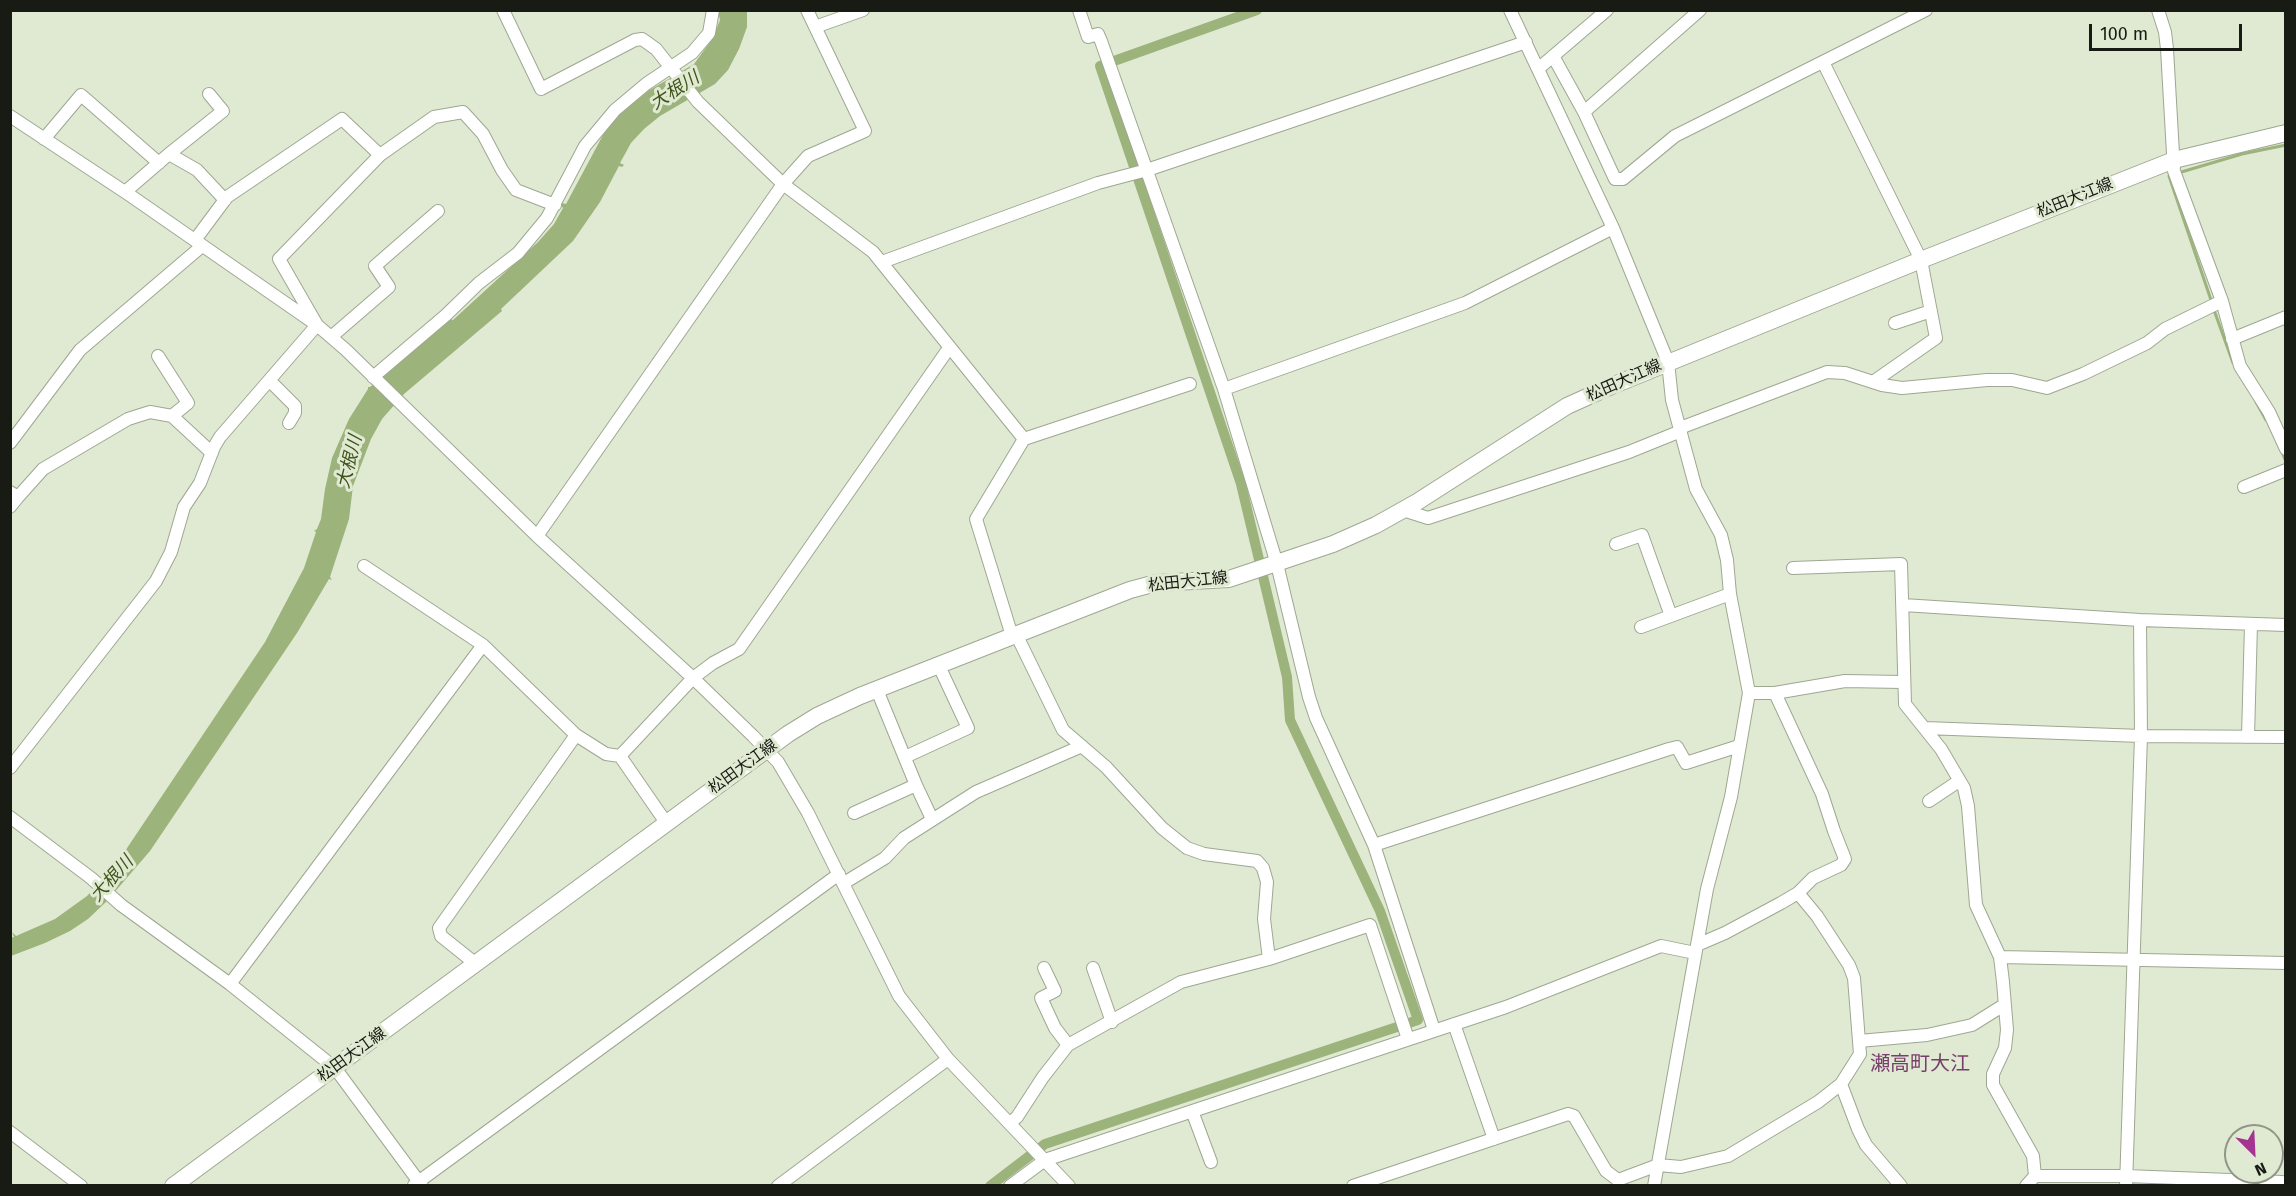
<!DOCTYPE html>
<meta charset="utf-8">
<style>
body{margin:0}
#map{position:relative;width:2296px;height:1196px;overflow:hidden;background:#e0ead3;font-family:"Fira Sans",sans-serif}
canvas{display:block}
.frame{position:absolute;inset:0;border:12px solid #181b13;pointer-events:none}
.north{position:absolute;left:2224px;top:1124px;width:60px;height:60px;box-sizing:border-box;background:#e0ead3;border:2px solid #909786;border-radius:50%;rotate:156deg;font-size:16px;font-weight:700;line-height:24px;text-align:center;color:#181b13}
.north::after{content:'';display:block;margin:auto;width:21px;height:27px;background:#a53490;clip-path:polygon(50% 0,100% 100%,50% 72%,0 100%)}
.scale{position:absolute;left:2089px;top:24px;width:153px;height:27px;box-sizing:border-box;border:3px solid #181b13;border-top:0;padding-left:8px;font-size:18px;line-height:21px;white-space:nowrap;color:#181b13;-webkit-text-stroke:4px #e0ead3;paint-order:stroke}
</style>
<div id="map">
<canvas width="2296" height="1196"></canvas>
<div class="frame"></div>
<div class="north">N</div>
<div class="scale">100 m</div>
</div>
<script>
const ctx = document.querySelector('canvas').getContext('2d');
ctx.lineJoin = 'round';
function fill(path, color) {
  ctx.fillStyle = color;
  ctx.fill(path, 'evenodd');
}
function toPath(rows) {
  const path = new Path2D();
  for (const r of rows) {
    path.moveTo(r[0], r[1]);
    for (let i = 2; i < r.length; i += 2) path.lineTo(r[i], r[i + 1]);
  }
  return path;
}
function trace(path, color, width, dash) {
  ctx.strokeStyle = color;
  ctx.lineWidth = width;
  ctx.lineCap = dash ? 'butt' : 'round';
  ctx.setLineDash(dash || []);
  ctx.stroke(path);
}
function write(font, color, halo, rows, align = 'center') {
  ctx.font = font + ' "Fira Sans","Noto Sans JP",sans-serif';
  ctx.lineWidth = 6;
  ctx.setLineDash([]);
  ctx.textBaseline = 'middle';
  ctx.strokeStyle = halo;
  ctx.fillStyle = color;
  for (const [text, x, y, turn = 0] of rows) {
    ctx.save();
    ctx.translate(x, y);
    ctx.rotate((+turn || 0) * Math.PI / 180);
    ctx.textAlign = isNaN(turn) ? turn : align;
    if (halo) ctx.strokeText(text, 0, 0);
    ctx.fillText(text, 0, 0);
    ctx.restore();
  }
}
fill(toPath([
 [718,11,747,11,747,27,739,49,728,70,715,84,660,116,644,129,631,143,620,163,624,165,622,167,619,166,600,202,573,241,501,309,502,311,404,394,382,419,371,439,353,486,349,519,330,577,332,580,329,579,297,633,150,851,107,901,88,919,70,931,45,943,11,956,10,938,14,937,12,932,16,936,55,919,87,896,115,866,265,642,304,568,316,532,314,531,317,529,321,519,325,489,332,458,349,419,368,389,368,387,370,387,450,319,453,320,538,242,554,224,563,208,560,204,562,203,566,204,603,135,614,119,648,91,694,64,713,38,720,20]
]), '#9db37c');
trace(toPath([
 [2178,173,2242,154,2286,145],
 [2172,175,2169,176,2212,303],
 [2214,310,2233,363],
 [2256,402,2266,420],
 [2282,452,2286,462]
]), '#9db37c', 3);
trace(toPath([
 [990,1186,1045,1144,1418,1020,1380,911,1290,720,1287,677,1241,484,1100,66,1257,10]
]), '#9db37c', 10);
const minor = toPath([
 [503,10,541,89,635,40,642,39,656,49,698,102,783,184,873,252,1024,439],
 [1079,10,1088,37,1098,34,1101,41,1224,389,1277,564,1309,697,1316,718,1374,845,1434,1030],
 [1510,10,1613,228,1668,362,1672,400,1696,489,1721,535,1727,560,1730,594,1749,693,1731,797,1707,889,1654,1186],
 [2158,10,2165,32,2167,49,2174,171,2222,301,2240,366,2269,412,2286,449],
 [815,27,863,10],
 [1553,56,1584,112,1615,179,1623,179,1675,136,1926,10],
 [1823,62,1921,260,1936,338,1873,382],
 [1538,69,1607,10],
 [1584,112,1700,10],
 [10,116,131,196,317,325,346,350,537,536,693,678,753,736,778,762,808,813,899,996,948,1059,1069,1186],
 [44,139,81,95,159,163],
 [169,154,223,111,209,94],
 [125,192,169,154,197,170,225,200],
 [195,240,227,197,342,119,380,155],
 [882,262,1098,183,1147,170,1526,42],
 [1895,323,1931,311],
 [331,337,389,287,375,266,438,211],
 [2232,339,2286,317],
 [158,356,188,403,172,416],
 [373,377,446,315,479,283,518,253,547,218,585,146,615,110,646,84,692,53,709,33,713,10],
 [270,381,295,406,295,413,289,423],
 [1224,389,1465,303,1613,228],
 [1680,428,1827,372,1845,373,1882,385,1902,388,1987,380,2012,380,2047,388,2083,374,2147,343,2165,329,2222,301],
 [10,443,80,350,202,246],
 [2244,487,2286,470],
 [10,492,18,497,10,507],
 [18,497,43,469,128,419,150,412,172,416,212,453],
 [1403,510,1428,518,1629,452,1681,431],
 [537,536,783,184,808,156,865,131,807,10],
 [1616,544,1642,535,1671,616],
 [364,566,483,645,576,735,606,754,620,756,693,678,713,663,739,649,949,348],
 [1793,568,1901,564,1905,704,1941,749,1964,788,1968,806,1976,905,2000,957,2003,982,2007,1030,2005,1048,1993,1074,1993,1085,2033,1156,2035,1176],
 [1903,605,2140,620,2286,625],
 [1641,627,1730,594],
 [1016,634,1063,730,1106,767,1162,828,1187,848,1204,854,1257,861,1263,868,1267,882,1264,919,1269,959],
 [1012,636,976,519,1024,439,1190,384],
 [1749,693,1775,693,1845,681,1902,682],
 [1925,728,2141,736,2286,737],
 [2248,737,2251,624],
 [620,756,667,824],
 [905,757,968,728,939,666],
 [10,768,156,581,171,552,184,507,200,483,214,447,220,437,317,325,279,259,380,155,434,117,463,112,483,134,502,170,516,190,555,205],
 [916,785,932,819],
 [1929,801,1959,781],
 [854,813,916,785,877,690],
 [10,817,91,878,121,905,230,984,335,1068,422,1186],
 [1374,845,1669,749,1677,747,1686,763,1739,746],
 [844,883,885,858,904,838,976,792,1082,746],
 [1697,945,1725,933,1781,903,1798,893,1813,878,1841,865,1845,859,1834,831,1822,794,1775,693],
 [2000,957,2286,963],
 [476,964,441,936,439,928,576,735],
 [1044,968,1055,991,1041,998,1055,1028,1068,1045],
 [1093,968,1112,1022],
 [230,984,483,645],
 [1454,1024,1494,1139],
 [1859,1041,1927,1035,1972,1025,2004,1005],
 [1841,1084,1858,1129,1866,1145,1901,1186],
 [1192,1111,1211,1162],
 [1010,1123,1017,1117,1043,1077,1068,1045,1181,982,1269,959,1370,925,1408,1039],
 [10,1132,81,1186],
 [1618,1180,1658,1165,1681,1167,1728,1156,1818,1102,1841,1084,1860,1054,1854,978,1849,965,1817,916,1798,893],
 [414,1185,839,874],
 [778,1186,948,1059],
 [1010,1186,1045,1160,1506,1007,1661,946,1695,953],
 [1353,1186,1568,1114,1574,1116,1606,1171,1618,1180,1619,1186],
 [2026,1186,2035,1176,2126,1176,2282,1182],
 [2126,1186,2141,736,2140,620]
]);
const major = toPath([
 [173,1186,788,734,817,716,860,696,1130,590,1156,583,1229,579,1333,544,1376,525,1417,502,1567,406,1609,387,1921,260,2174,160,2286,133]
]);
trace(minor, '#9ea791', 14);
trace(major, '#9ea791', 18);
trace(minor, '#fff', 12);
trace(major, '#fff', 16);
write('16px', '#181b13', '#e0ead3', [
 ["松田大江線",2075,198,-22],
 ["松田大江線",1624,381,-24],
 ["松田大江線",1188,582,-6],
 ["松田大江線",743,767,-36],
 ["松田大江線",352,1055,-36]
]);
write('italic 18px', '#405419', '#e0ead3', [
 ["大根川",675,91,-33],
 ["大根川",350,462,-76],
 ["大根川",112,879,-48]
]);
write('20px', '#783e6b', '#e0ead3', [
 ["瀬高町大江",1920,1064]
]);
</script>
